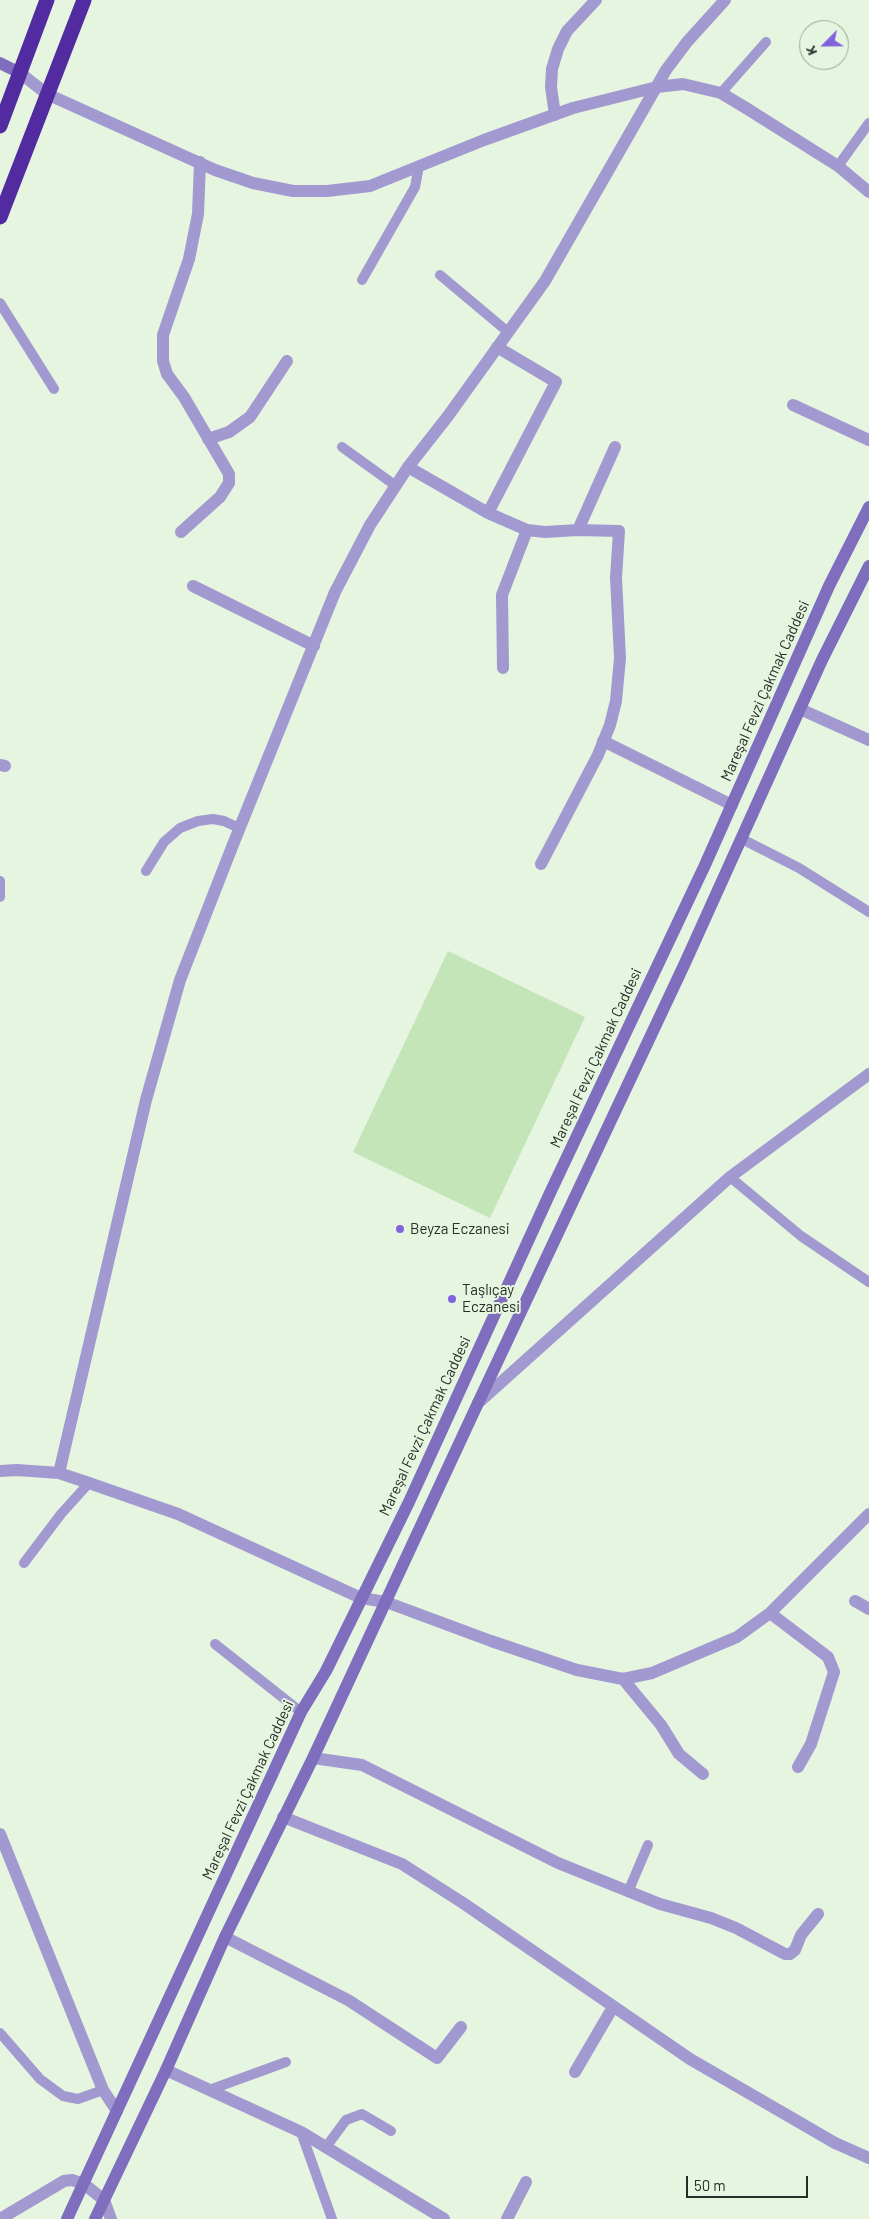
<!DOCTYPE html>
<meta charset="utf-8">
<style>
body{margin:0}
#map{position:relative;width:869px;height:2219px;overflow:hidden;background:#e5f5e0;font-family:Barlow,sans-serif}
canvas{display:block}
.north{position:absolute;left:799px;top:20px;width:50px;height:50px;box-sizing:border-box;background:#e5f5e0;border:1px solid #99a596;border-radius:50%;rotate:247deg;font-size:14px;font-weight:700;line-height:20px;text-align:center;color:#282e27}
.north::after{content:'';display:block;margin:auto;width:18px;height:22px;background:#8262dc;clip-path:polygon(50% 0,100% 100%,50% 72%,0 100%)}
.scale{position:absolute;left:686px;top:2176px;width:122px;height:22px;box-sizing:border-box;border:2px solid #282e27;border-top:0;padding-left:6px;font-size:15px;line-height:18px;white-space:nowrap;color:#282e27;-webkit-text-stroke:4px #e5f5e0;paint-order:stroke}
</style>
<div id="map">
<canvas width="869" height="2219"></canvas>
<div class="north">K</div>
<div class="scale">50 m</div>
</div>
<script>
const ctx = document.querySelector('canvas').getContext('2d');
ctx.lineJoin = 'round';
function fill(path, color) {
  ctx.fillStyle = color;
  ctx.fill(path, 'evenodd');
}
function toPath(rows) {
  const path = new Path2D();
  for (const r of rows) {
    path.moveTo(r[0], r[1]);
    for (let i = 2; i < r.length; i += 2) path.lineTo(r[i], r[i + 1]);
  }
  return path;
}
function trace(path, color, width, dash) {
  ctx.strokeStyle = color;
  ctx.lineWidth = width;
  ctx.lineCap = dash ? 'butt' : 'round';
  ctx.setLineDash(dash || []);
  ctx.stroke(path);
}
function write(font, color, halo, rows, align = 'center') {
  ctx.font = font + ' Barlow,sans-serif';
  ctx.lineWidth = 4;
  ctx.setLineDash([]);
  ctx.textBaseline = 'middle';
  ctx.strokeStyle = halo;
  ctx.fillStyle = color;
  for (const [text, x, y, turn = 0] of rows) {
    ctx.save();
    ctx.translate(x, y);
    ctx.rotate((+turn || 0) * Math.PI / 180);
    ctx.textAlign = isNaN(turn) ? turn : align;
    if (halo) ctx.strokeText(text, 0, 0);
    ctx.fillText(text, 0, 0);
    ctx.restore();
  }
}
fill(toPath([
 [448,951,585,1017,490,1218,353,1152]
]), '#c3e5b8');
trace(toPath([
 [721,93,766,42],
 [838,166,869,123],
 [440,275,508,332],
 [362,280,415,187,419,166],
 [0,303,54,389],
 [342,447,396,486],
 [742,839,799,868,869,912],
 [146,871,164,842,180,828,198,821,213,819,224,821,239,828],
 [0,881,0,897],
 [730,1177,801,1236,869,1282],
 [24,1563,61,1514,89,1483],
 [215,1644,301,1712],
 [628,1892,648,1845],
 [0,2033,40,2079,63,2096,78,2099,103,2090],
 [212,2089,286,2062],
 [301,2132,332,2219],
 [326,2147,346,2120,362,2114,391,2131]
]), '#a299d0', 10);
trace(toPath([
 [20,73,47,94,215,170,253,183,293,191,327,191,370,186,484,140,573,108,657,87,683,84,721,93,746,108,838,166,869,192],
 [555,115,551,87,552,69,558,49,567,31,596,0],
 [793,405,869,440],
 [208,439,229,432,250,417,287,361],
 [408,467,488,513,527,530,545,532,578,530,619,531,616,578,620,658,616,701,610,725,598,755,541,864],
 [488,513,556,382,497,347],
 [578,530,615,447],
 [181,532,220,497,229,483,229,474,184,397,167,374,163,361,163,335,189,259,198,214,200,162],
 [193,586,314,646],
 [503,668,502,595,527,530],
 [800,709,869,740],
 [603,741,732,805],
 [0,765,5,766],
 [478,1403,730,1177,869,1074],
 [0,1471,17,1470,59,1473,89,1483,178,1514,361,1598,386,1602,491,1641,577,1670,623,1679,652,1673,737,1637,770,1613,869,1514],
 [59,1473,146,1100,180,980,234,842,335,592,370,525,408,467,448,416,545,281,666,70,687,42,725,0],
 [855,1601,869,1609],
 [770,1613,828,1657,834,1672,811,1744,798,1767],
 [623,1679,661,1725,679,1754,703,1774],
 [313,1758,362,1765,558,1863,660,1904,711,1918,736,1928,785,1954,790,1954,795,1950,801,1935,818,1914],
 [283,1817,402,1864,463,1903,690,2059,835,2143,869,2158],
 [0,1834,103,2090,117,2111],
 [225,1937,348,2000,437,2058,461,2027],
 [166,2070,301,2132,444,2219],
 [575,2072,613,2007],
 [0,2219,64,2181,72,2180,84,2184,104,2200,111,2219],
 [507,2219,526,2182]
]), '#a299d0', 12);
trace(toPath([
 [0,63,20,73],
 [67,2219,301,1712,326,1671,409,1502,550,1193,705,865,829,586,869,507],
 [95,2219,166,2070,225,1937,313,1758,478,1403,685,963,822,660,869,566]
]), '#7f6dbe', 12);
trace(toPath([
 [0,126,47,0],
 [0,217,84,0]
]), '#532ba1', 15);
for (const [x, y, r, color] of [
 [400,1229,5,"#8262dc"],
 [452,1299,5,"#8262dc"]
]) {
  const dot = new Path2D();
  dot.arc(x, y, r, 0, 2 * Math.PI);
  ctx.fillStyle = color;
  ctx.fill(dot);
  trace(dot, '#e5f5e0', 2);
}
write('15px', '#282e27', '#e5f5e0', [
 ["Mareşal Fevzi Çakmak Caddesi",765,691,-66],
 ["Mareşal Fevzi Çakmak Caddesi",596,1058,-65],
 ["Mareşal Fevzi Çakmak Caddesi",425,1426,-65],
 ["Mareşal Fevzi Çakmak Caddesi",248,1790,-65]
]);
write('15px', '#282e27', '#e5f5e0', [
 ["Beyza Eczanesi",410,1229],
 ["Taşlıçay",462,1290],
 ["Eczanesi",462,1307]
], 'left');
</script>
